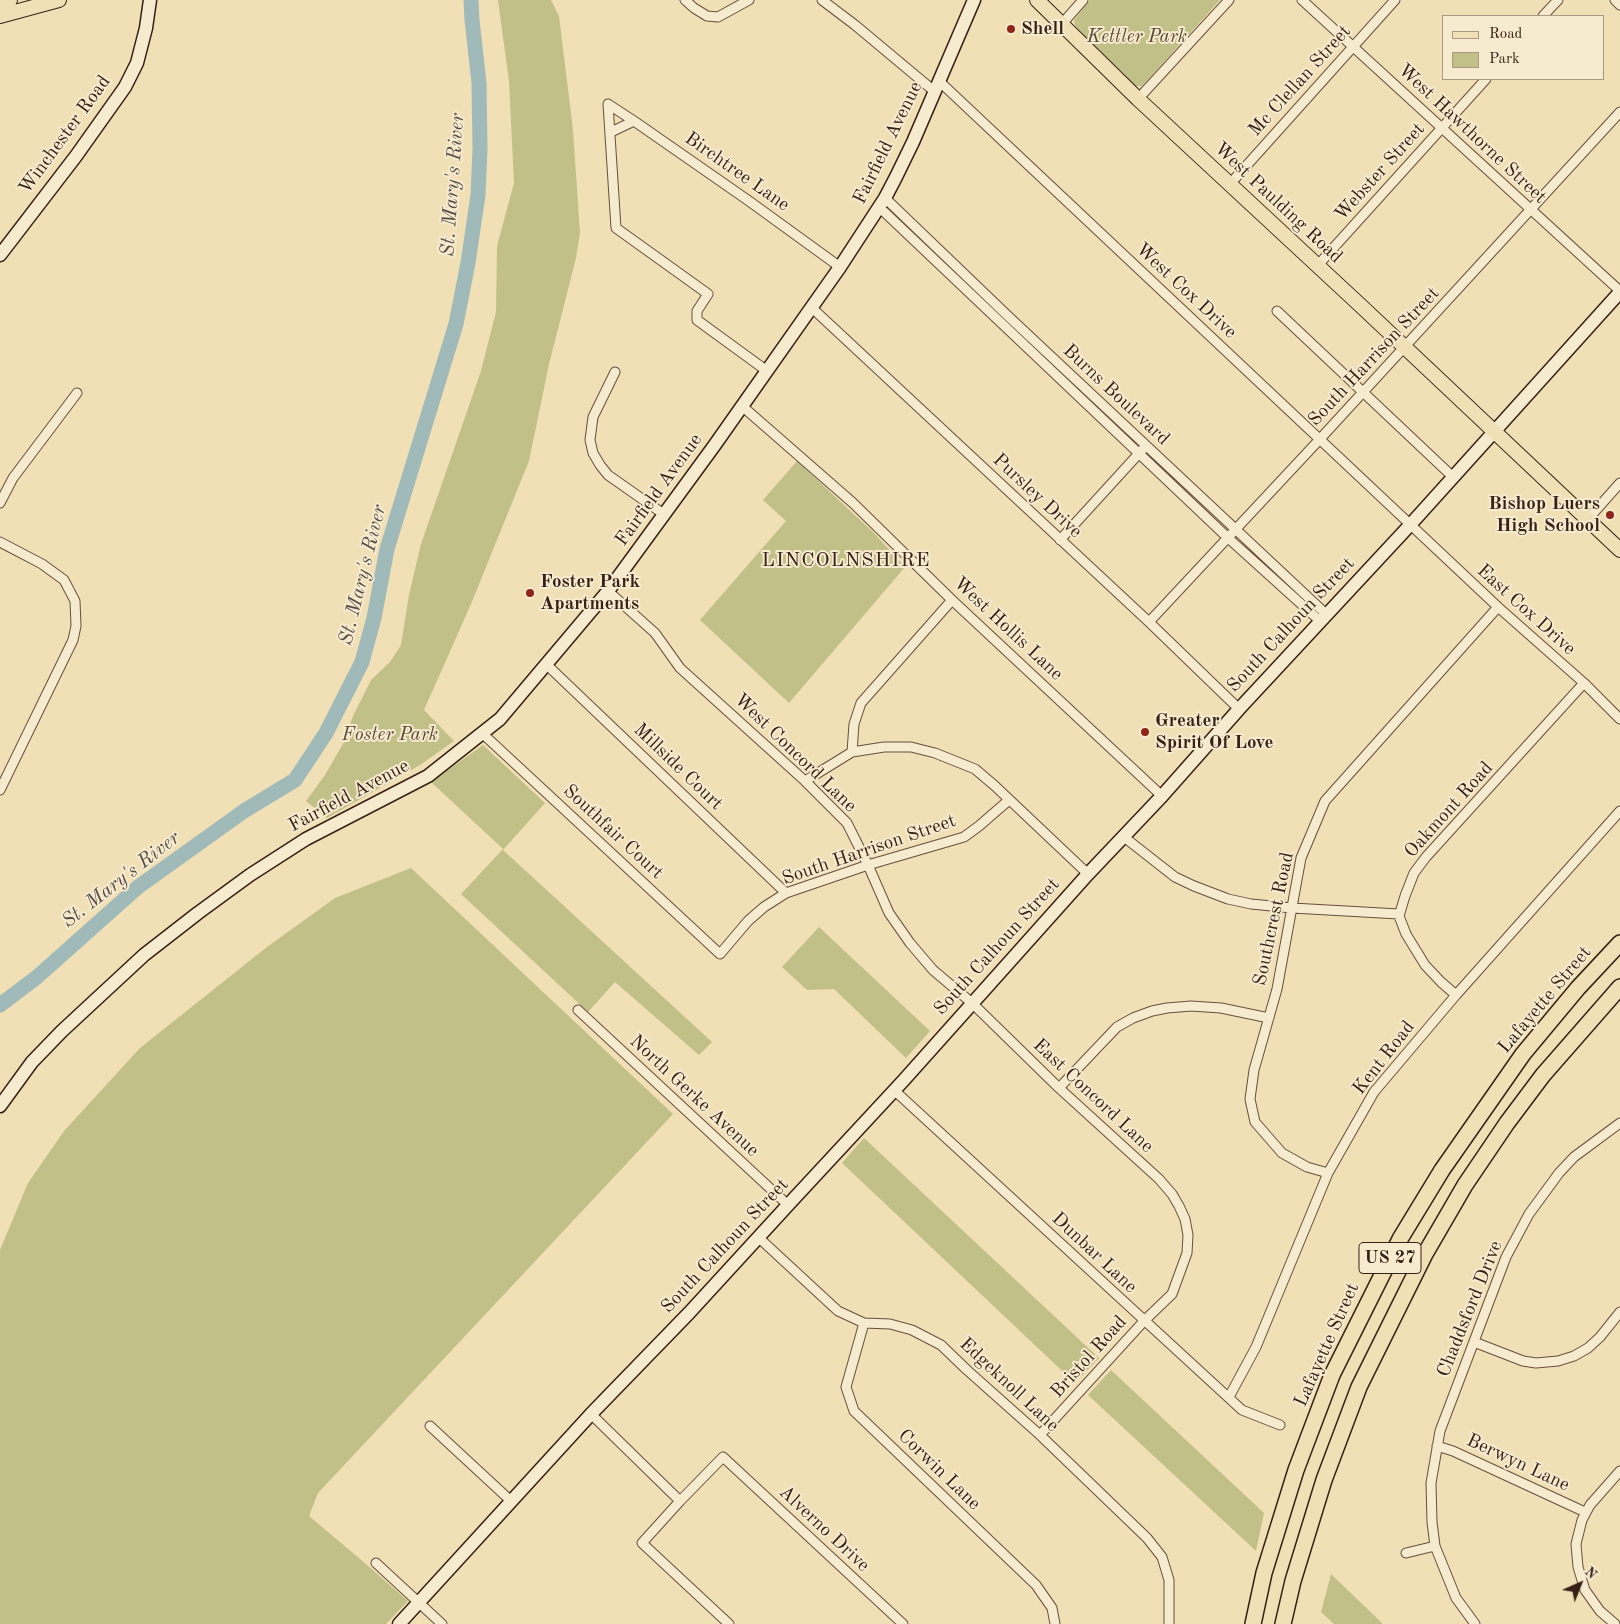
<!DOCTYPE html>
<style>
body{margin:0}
#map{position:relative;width:1620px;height:1624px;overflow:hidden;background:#f1dfb5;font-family:"Old Standard TT",serif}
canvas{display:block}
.legend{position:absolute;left:1442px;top:15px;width:162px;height:65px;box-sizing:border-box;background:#f6eacf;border:1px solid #aa9a85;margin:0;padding:6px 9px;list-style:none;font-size:15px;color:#372116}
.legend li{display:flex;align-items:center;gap:10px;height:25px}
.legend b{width:25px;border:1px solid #aa9a85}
.north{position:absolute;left:1555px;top:1559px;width:50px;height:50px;-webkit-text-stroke:4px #f6eacf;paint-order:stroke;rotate:44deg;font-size:14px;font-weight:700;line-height:20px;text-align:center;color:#372116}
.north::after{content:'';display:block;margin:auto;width:18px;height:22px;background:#372116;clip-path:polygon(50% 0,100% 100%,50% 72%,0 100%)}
</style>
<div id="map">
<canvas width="1620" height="1624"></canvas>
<ul class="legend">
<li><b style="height:6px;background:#f1dfb5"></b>Road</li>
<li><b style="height:14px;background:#c1c088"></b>Park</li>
</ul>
<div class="north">N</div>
</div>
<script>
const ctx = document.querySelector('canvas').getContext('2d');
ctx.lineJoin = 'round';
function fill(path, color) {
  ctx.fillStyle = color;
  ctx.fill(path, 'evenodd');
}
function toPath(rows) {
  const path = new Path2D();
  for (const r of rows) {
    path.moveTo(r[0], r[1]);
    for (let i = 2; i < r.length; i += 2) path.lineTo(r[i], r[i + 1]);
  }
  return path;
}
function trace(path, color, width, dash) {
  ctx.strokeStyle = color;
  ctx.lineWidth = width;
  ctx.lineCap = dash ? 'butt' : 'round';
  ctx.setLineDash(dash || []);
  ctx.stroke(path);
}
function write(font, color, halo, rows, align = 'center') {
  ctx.font = font + ' "Old Standard TT",serif';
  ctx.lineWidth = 4;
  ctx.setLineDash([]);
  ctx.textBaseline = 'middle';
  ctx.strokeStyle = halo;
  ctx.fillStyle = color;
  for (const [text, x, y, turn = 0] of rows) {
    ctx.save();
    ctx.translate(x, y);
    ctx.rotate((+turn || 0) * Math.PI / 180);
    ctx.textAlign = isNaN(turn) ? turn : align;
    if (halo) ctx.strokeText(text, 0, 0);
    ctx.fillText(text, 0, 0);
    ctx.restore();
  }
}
fill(toPath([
 [498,0,551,0,559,16,573,130,580,233,576,258,549,364,529,461,471,604,424,710,454,741,420,765,327,818,306,801,325,775,344,742,353,716,371,680,390,662,401,645,409,595,421,544,481,371,496,312,497,246,514,183,509,81],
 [1090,0,1220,0,1142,86,1135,86,1093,45,1075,25,1074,20],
 [797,461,874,533,905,567,789,703,700,620,786,521,763,500],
 [483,745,545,803,503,850,712,1042,699,1055,615,982,588,1012,461,894,503,849,431,782],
 [411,868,673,1114,318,1493,309,1516,366,1564,408,1601,386,1624,0,1624,0,1250,28,1183,64,1131,140,1048,267,947,335,898],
 [819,927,930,1031,906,1058,834,989,807,990,782,967],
 [864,1138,1099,1358,1075,1383,842,1163],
 [1111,1370,1264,1513,1256,1551,1088,1395],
 [1331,1574,1383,1624,1334,1624,1321,1612]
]), '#c1c088');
trace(toPath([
 [0,1005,37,977,138,887,244,811,295,780,326,733,362,662,374,618,387,549,456,324,468,263,478,195,480,149,479,83,472,20,471,0]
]), '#9fbab9', 15);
const street = toPath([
 [685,0,694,8,707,16,718,17,749,0],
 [822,0,855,25,934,91],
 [1302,0,1620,291],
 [1615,0,1620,5],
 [1543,16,1558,0],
 [1061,25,1083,0],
 [939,81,1498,607,1584,683,1620,719],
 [1138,99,1229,0],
 [608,104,616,228,708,294,697,311,697,320,767,371],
 [608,104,634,121],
 [611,132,634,121,749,201,840,267],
 [1230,184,1395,0],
 [885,198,1009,317,1326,614],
 [879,207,1227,537,1320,621],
 [1318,265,1486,79],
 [811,307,1149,622,1239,709],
 [1277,311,1453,477],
 [615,372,593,417,590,440,593,453,600,465,608,475,665,515],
 [742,406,853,503,952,600,1162,796],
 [0,503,13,478,77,393],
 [1588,519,1620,483],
 [1060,540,1143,449],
 [0,542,42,564,64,580,75,601,76,626,73,640,0,790],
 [608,591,655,633,680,668,805,781,847,823,868,865,889,913,910,943,933,970,972,1003,1059,1088,1159,1179,1172,1194,1179,1206,1185,1219,1188,1235,1187,1253,1172,1294,1144,1321,1040,1435],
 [1149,622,1320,439,1620,112],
 [547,665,786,893],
 [483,734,720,954,748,921,764,907,786,893,868,865,964,837,979,826,1009,800],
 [852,752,854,724,861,703,952,600],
 [805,781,852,752,884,747,911,747,935,753,975,769,995,786,1088,874],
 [1124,837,1175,877,1194,886,1228,899,1251,904,1292,908,1399,914],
 [1456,995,1441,982,1425,965,1406,934,1399,916,1405,896,1414,873,1426,857,1584,683],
 [578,1010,788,1205],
 [1059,1088,1117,1027,1133,1018,1152,1011,1167,1008,1191,1006,1221,1008,1269,1018],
 [895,1091,1242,1410,1280,1425],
 [1328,1173,1307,1167,1282,1153,1255,1122,1250,1099,1254,1070,1277,989,1301,858,1325,801,1498,607],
 [758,1237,838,1311,864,1323,890,1324,912,1330,941,1345,967,1370,1040,1435,1147,1538,1162,1557,1169,1580,1169,1624],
 [864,1323,846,1387,854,1411,1036,1585,1052,1608,1055,1624],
 [1474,1342,1523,1361,1536,1363,1558,1361,1574,1356,1588,1348,1600,1337,1620,1312],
 [1229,1397,1256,1347,1328,1173,1374,1092,1456,995,1620,811],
 [591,1414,680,1501],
 [430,1426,511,1501],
 [1437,1446,1453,1451,1585,1512],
 [1406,1553,1435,1546],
 [376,1563,442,1624],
 [729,1624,642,1543,680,1501,723,1457,903,1624],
 [1475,1624,1456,1598,1435,1546,1432,1522,1431,1483,1440,1431,1506,1257,1529,1214,1559,1173,1574,1157,1620,1123],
 [1615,1624,1600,1611,1585,1590,1578,1567,1576,1544,1582,1520,1590,1505,1620,1471]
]);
const secondary = toPath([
 [0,255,76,156,125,87,137,63,146,28,150,0],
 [0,1106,32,1062,62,1031,144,955,198,913,250,875,306,839,428,776,500,719,608,591,714,446,840,267,885,198,896,177,913,142,974,0],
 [399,1624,591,1414,689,1313,788,1205,903,1081,1088,874,1162,796,1239,709,1410,525,1620,292]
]);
const primary = toPath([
 [1037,0,1138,99,1360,305,1620,550],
 [0,2,10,0],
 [0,16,59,0]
]);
const highway = toPath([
 [1253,1624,1264,1573,1296,1470,1332,1375,1400,1239,1442,1170,1523,1054,1578,988,1620,943],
 [1283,1624,1293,1581,1324,1480,1359,1387,1425,1254,1465,1185,1507,1123,1543,1075,1620,987]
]);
trace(street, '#66503e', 11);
trace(secondary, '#372116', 15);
trace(primary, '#372116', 16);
trace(highway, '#372116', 18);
trace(street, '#f6eacf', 9);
trace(secondary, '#f6eacf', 12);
trace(primary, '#f1dfb5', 14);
trace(highway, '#f1dfb5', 15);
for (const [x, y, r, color] of [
 [1011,29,5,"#8f2418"],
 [1610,515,5,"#8f2418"],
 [530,593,5,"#8f2418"],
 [1145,732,5,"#8f2418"]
]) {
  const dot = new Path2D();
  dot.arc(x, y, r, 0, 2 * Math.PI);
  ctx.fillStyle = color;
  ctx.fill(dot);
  trace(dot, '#f6eacf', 2);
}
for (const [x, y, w] of [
 [1390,1258,62]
]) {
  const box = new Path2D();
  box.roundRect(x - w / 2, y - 15.5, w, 31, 4);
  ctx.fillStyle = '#f6eacf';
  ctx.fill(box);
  trace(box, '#372116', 1);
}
write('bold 18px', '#372116', null, [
 ["US 27",1390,1258]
]);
write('bold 19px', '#372116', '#f6eacf', [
 ["Shell",1021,29],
 ["Bishop Luers",1600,504,"right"],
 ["High School",1600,526,"right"],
 ["Foster Park",540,582],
 ["Apartments",540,604],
 ["Greater",1155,721],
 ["Spirit Of Love",1155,743]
], 'left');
write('italic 19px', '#5a4932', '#f6eacf', [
 ["Kettler Park",1137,37],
 ["Foster Park",390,735]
]);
write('19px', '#372116', '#f6eacf', [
 ["Mc Clellan Street",1300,81,-48],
 ["West Hawthorne Street",1472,134,43],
 ["Winchester Road",65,135,-54],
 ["Fairfield Avenue",888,143,-64],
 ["Birchtree Lane",737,172,35],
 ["Webster Street",1380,172,-48],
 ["West Paulding Road",1278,203,43],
 ["West Cox Drive",1186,291,43],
 ["South Harrison Street",1374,357,-47],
 ["Burns Boulevard",1116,395,43],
 ["Fairfield Avenue",659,490,-54],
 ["Pursley Drive",1037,496,43],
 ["East Cox Drive",1526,610,42],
 ["South Calhoun Street",1291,625,-47],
 ["West Hollis Lane",1008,629,43],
 ["West Concord Lane",795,753,44],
 ["Millside Court",678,767,44],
 ["Fairfield Avenue",349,796,-28],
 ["Oakmont Road",1449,810,-48],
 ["Southfair Court",613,832,43],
 ["South Harrison Street",869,850,-19],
 ["Southcrest Road",1274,919,-78],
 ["South Calhoun Street",997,947,-48],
 ["Lafayette Street",1545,1000,-50],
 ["Kent Road",1384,1058,-52],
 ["North Gerke Avenue",694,1096,43],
 ["East Concord Lane",1093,1096,43],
 ["South Calhoun Street",725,1246,-47],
 ["Dunbar Lane",1094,1253,43],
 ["Chaddsford Drive",1470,1309,-68],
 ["Lafayette Street",1327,1345,-66],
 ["Bristol Road",1089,1357,-48],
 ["Edgeknoll Lane",1009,1385,43],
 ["Berwyn Lane",1518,1463,25],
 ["Corwin Lane",939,1470,44],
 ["Alverno Drive",824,1529,43]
]);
write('italic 20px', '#564f47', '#f6eacf', [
 ["St. Mary's River",453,185,-86],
 ["St. Mary's River",363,575,-76],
 ["St. Mary's River",121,880,-38]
]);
ctx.letterSpacing = '1px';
write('20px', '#372116', '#f6eacf', [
 ["LINCOLNSHIRE",846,561]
]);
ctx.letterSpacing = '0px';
</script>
